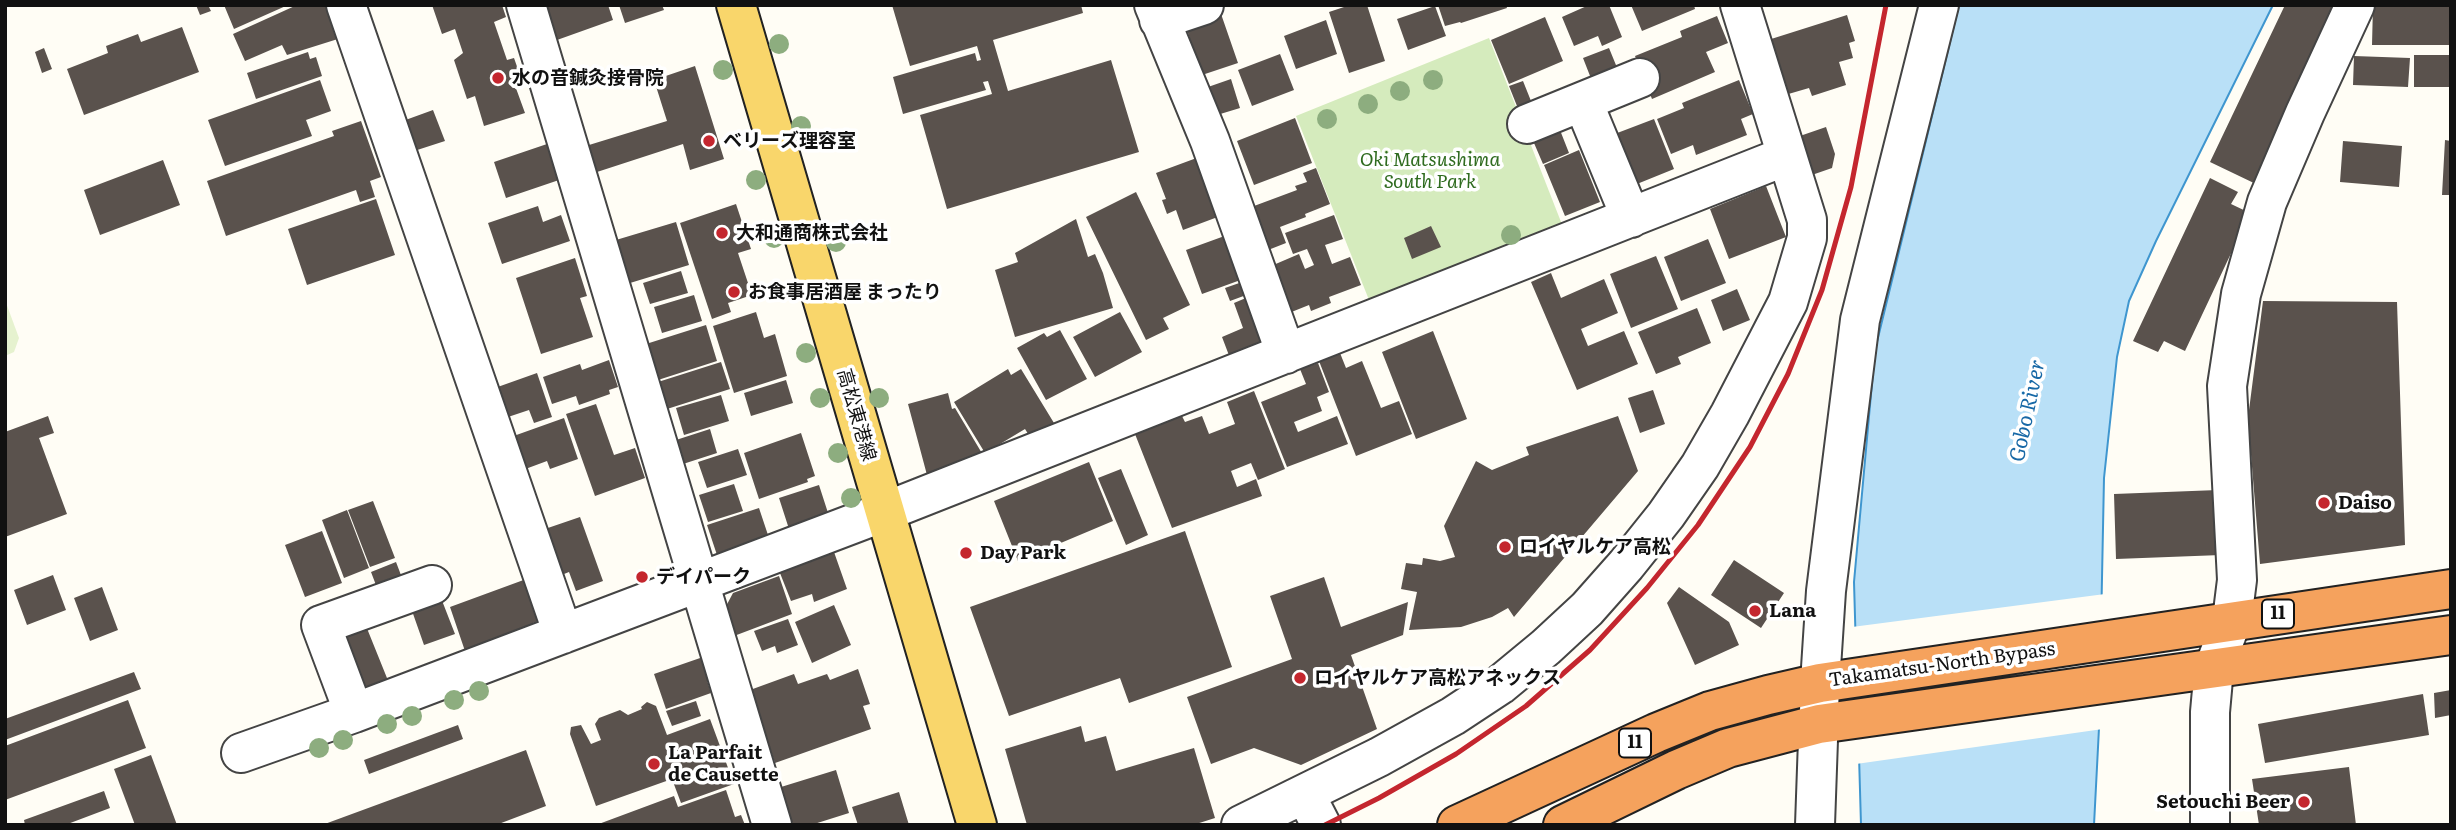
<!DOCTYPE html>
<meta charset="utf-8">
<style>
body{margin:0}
#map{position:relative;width:2456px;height:830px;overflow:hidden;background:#fffdf5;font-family:Literata,serif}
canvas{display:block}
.frame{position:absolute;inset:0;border:7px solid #111;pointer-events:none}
</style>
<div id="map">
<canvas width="2456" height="830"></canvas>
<div class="frame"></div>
</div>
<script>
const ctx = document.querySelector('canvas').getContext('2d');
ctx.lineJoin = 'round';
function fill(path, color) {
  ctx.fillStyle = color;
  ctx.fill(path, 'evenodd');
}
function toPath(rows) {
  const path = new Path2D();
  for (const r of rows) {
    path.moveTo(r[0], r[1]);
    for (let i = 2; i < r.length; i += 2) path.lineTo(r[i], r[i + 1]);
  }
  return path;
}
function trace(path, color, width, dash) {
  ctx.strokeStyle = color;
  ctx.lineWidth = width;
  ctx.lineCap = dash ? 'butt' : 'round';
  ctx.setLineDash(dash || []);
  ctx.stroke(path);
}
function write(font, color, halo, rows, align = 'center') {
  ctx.font = font + ' Literata,"Noto Sans JP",serif';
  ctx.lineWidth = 7;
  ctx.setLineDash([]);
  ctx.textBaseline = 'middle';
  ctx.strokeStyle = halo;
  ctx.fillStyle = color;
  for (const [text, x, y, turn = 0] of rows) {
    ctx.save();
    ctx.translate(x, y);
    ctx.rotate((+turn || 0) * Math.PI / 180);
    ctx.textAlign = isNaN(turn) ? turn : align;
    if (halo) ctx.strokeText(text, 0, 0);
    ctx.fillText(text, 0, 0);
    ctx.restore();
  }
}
fill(toPath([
 [1489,38,1563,227,1371,305,1296,116]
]), '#d5ebbd');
fill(toPath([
 [5,300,19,338,14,352,5,356]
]), '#e6f2cf');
const water = toPath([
 [1959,5,2273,5,2156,241,2129,301,2117,357,2104,478,2099,728,2094,825,1861,825,1854,582,1875,350,1959,5]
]);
fill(water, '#b9e0f7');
trace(water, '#3f96cf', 2);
fill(toPath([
 [2105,594,2103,729,1856,764,1852,627]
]), '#fffdf5');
fill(toPath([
 [196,5,208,5,211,11,200,15],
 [224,5,288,5,234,29],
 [297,5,330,5,341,38,287,55,282,45,245,61,233,34],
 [432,5,502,5,506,17,494,22,507,60,514,58,521,78,513,80,525,113,484,126,475,96,467,99,454,60,463,53,455,29,442,34],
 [545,5,608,5,613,20,557,40],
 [619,5,662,5,664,10,625,23],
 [892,5,1081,5,1083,13,993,40,1008,91,1111,60,1139,152,947,209,920,115,992,94,988,81,983,82,986,90,903,114,893,77,975,53,977,61,981,60,977,46,910,66],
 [1350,5,1367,5,1385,61,1349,73,1329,12],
 [1438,5,1506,5,1507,8,1461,23,1460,22,1445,26],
 [1589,5,1609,5,1622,37,1602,46,1598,36,1574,46,1562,17],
 [1631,5,1694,5,1695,9,1642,31],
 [2285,5,2344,5,2258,185,2210,162],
 [2373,5,2451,5,2451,45,2372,45],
 [1435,6,1446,36,1408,50,1397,19],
 [1220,11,1238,63,1202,75,1185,24],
 [1847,15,1855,41,1849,43,1853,58,1839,62,1846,85,1812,96,1809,88,1785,95,1768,40],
 [1717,16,1728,43,1706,52,1715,72,1652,99,1635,56,1682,37,1680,31],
 [1545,17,1563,61,1509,84,1491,40],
 [1326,20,1337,54,1296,69,1284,36],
 [182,27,199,72,84,115,67,69,108,53,106,46,138,34,141,42],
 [44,48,52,69,42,73,35,52],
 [1609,48,1618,70,1592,81,1583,58],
 [308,52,310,59,316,57,322,76,256,99,247,73],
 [1280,54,1294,90,1252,106,1238,70],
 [2414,55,2451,55,2451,87,2414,87],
 [2354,56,2410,58,2408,87,2353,85],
 [695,66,724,159,690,170,683,144,597,172,589,145,667,121,654,80],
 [1231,79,1240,108,1217,115,1208,87],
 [320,80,331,111,306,120,312,136,225,166,208,120],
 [1739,80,1753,114,1741,119,1747,135,1696,155,1693,145,1671,154,1657,119,1684,108,1682,103],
 [1523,81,1533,106,1519,111,1509,86],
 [433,110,445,141,411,152,400,122],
 [1295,118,1312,163,1254,185,1237,141],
 [1654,119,1674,169,1632,186,1612,135],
 [361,121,381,177,370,181,375,197,360,202,356,190,226,236,207,181,334,136,332,131],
 [1558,125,1569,153,1543,164,1531,136],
 [1826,127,1835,154,1832,168,1809,176,1797,137],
 [2445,140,2451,141,2451,195,2442,195],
 [2343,141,2402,146,2399,187,2340,182],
 [547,144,559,180,506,198,494,162],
 [1579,150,1600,202,1565,216,1544,165],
 [1202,156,1223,215,1183,230,1176,210,1167,214,1162,200,1166,199,1156,173],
 [163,160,180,205,100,235,84,190],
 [1316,168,1330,204,1305,214,1306,217,1280,227,1286,243,1263,252,1246,209,1297,190,1295,186,1307,182,1303,173],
 [2210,178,2238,192,2231,204,2250,213,2185,351,2164,341,2158,352,2133,341],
 [1766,186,1786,237,1729,259,1710,209],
 [1136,192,1190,305,1163,318,1169,329,1146,340,1086,217],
 [376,199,395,255,307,285,288,229],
 [736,204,751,249,738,253,752,295,728,303,731,312,712,319,680,223],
 [538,206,543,222,561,215,570,241,502,264,488,223],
 [1334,215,1343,239,1325,245,1332,264,1350,257,1361,285,1329,297,1331,303,1311,311,1309,305,1289,313,1271,266,1299,254,1305,269,1314,265,1307,249,1293,254,1285,233],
 [1076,219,1088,257,1095,254,1103,273,1113,308,1015,337,995,270,1018,262,1015,253],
 [676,222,689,265,630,283,616,240],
 [1431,226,1441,247,1412,259,1404,238],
 [1230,234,1246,278,1202,294,1186,250],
 [1708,239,1726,283,1681,301,1664,257],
 [1656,256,1678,309,1631,328,1610,274],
 [575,258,587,296,580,298,593,337,541,354,516,278],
 [681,271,688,293,650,304,643,283],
 [1551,273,1561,298,1604,279,1618,313,1581,329,1588,346,1624,331,1638,364,1577,390,1531,282],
 [1245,281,1249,294,1230,301,1225,288],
 [1737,289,1750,320,1723,331,1711,300],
 [694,295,702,321,662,333,654,307],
 [1253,295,1263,345,1230,358,1222,337,1243,328,1234,303],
 [2263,301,2397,302,2405,545,2260,564,2248,418],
 [1697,308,1711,343,1678,357,1681,364,1656,374,1638,332],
 [756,312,764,338,775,334,787,376,734,393,713,326],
 [1120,312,1142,352,1095,377,1073,337],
 [706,325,717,361,658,380,646,344],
 [1060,330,1087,379,1046,400,1017,348,1044,333,1047,337],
 [1433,331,1467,419,1416,439,1382,352],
 [1340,353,1346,368,1362,361,1381,408,1399,401,1412,434,1356,456,1319,361],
 [609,360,618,387,609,390,610,394,579,405,576,396,552,404,543,377,580,364,582,370],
 [721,362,730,389,667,409,658,382],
 [1318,363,1329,392,1317,397,1322,411,1294,422,1298,432,1337,416,1348,444,1287,467,1261,402,1306,384,1300,369],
 [1008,369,1011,375,1021,369,1054,423,1030,437,1025,429,985,453,954,402],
 [537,373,552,417,534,423,529,410,502,419,492,389],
 [786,380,793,403,751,416,744,393],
 [1653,390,1665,424,1640,433,1628,398],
 [1254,391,1285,469,1258,480,1251,463,1231,471,1237,487,1256,479,1262,496,1172,528,1135,434,1182,416,1185,422,1202,416,1209,434,1235,424,1227,402],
 [948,393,952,409,955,408,983,455,927,475,908,404],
 [721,395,729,421,684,435,676,408],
 [596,404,614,455,635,448,645,478,595,496,566,414],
 [48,416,54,433,39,438,67,514,5,537,5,432],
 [1618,416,1638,471,1514,617,1508,608,1492,617,1461,627,1409,630,1417,592,1401,589,1406,563,1422,565,1423,558,1440,561,1455,557,1444,526,1476,461,1492,470,1529,455,1526,447],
 [564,418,578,459,550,469,547,461,520,471,508,438],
 [710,429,717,453,683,464,676,440],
 [801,433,815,476,807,479,808,482,759,499,744,453],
 [738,449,747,475,707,488,698,462],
 [1089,462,1113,521,1018,561,994,501],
 [1121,469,1148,535,1126,545,1098,478],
 [734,484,743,511,708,522,699,495],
 [819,485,829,516,789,529,779,498],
 [2218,490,2221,555,2116,559,2114,494],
 [373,501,395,558,370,567,348,510],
 [759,508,769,538,717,555,707,525],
 [347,510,369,568,344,578,322,520],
 [580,517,603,581,576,591,569,572,559,576,542,530],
 [322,531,342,583,305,597,285,545],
 [1185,531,1232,667,1129,703,1120,678,1009,716,970,607],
 [834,552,847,589,814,602,812,594,791,601,780,573],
 [1734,560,1784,593,1761,628,1711,595],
 [396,562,404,583,379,593,371,572],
 [53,575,66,610,27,625,14,590],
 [779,576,792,614,734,636,724,610,733,593],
 [1324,577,1341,627,1408,602,1403,635,1351,655,1377,729,1301,765,1254,748,1211,764,1187,697,1292,659,1270,596],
 [529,578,543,619,533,623,536,630,466,654,450,607],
 [102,587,118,630,90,641,74,598],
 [1679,587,1729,622,1739,645,1695,665,1667,603],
 [441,598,455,634,424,645,411,608],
 [834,605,851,645,812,663,795,622],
 [788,619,798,645,777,653,775,646,762,651,754,631],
 [364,621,389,683,359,695,335,632],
 [703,657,711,679,707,680,711,693,666,709,654,674],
 [858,669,870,704,863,706,871,729,775,763,750,690,794,674,798,684,827,674,830,680],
 [134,672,141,689,5,740,5,719],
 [2451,690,2451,715,2435,718,2434,693],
 [2423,694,2429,735,2265,763,2258,724],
 [128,700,146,748,5,800,5,746],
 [696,701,701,716,672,726,666,711],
 [647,702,656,706,667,735,710,719,734,784,681,803,672,779,596,806,570,734,571,727,581,725,591,744,601,740,595,724,599,718,620,710,628,715,642,709,641,707],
 [458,725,463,739,369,774,364,760],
 [1081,726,1085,742,1106,736,1116,771,1194,748,1215,818,1193,825,1027,825,1005,749],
 [526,750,546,806,496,825,322,825],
 [151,755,177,825,135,825,114,769],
 [2349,767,2356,825,2259,825,2252,779],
 [836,770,849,813,811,825,793,825,781,787],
 [726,790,735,817,741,815,745,825,596,825,674,796,678,807],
 [104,791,110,808,65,825,25,825,24,820],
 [899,792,909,825,858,825,852,807]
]), '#5a524d');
const minor = toPath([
 [346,5,563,634],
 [526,5,772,825],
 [1154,5,1210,141,1286,354],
 [1159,20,1204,5],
 [1583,102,1631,218],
 [1527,124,1640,78],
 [354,713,321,625,432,585],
 [241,753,354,713,884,512,1786,156],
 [1305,794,1321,825],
 [1241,825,1379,757,1453,716,1500,685,1546,647,1587,609,1626,565,1666,515,1700,466,1730,414,1788,302,1807,238,1807,220,1740,5],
 [1815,825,1820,683,1826,591,1860,320,1939,5],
 [2210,825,2210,712,2214,668,2232,620,2237,580,2227,386,2241,294,2267,202,2305,113,2355,5]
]);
const major = toPath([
 [736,5,977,825]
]);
const highway = toPath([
 [1457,825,1656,733,1710,711,1768,695,1820,683,2451,589],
 [1563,825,1676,770,1728,748,1819,724,2451,635]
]);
trace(minor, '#444', 42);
trace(major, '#222', 42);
trace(highway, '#222', 42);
trace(minor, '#fff', 38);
trace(major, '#f9d66b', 38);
trace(highway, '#f5a25d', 38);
trace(toPath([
 [1325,825,1379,798,1456,754,1526,706,1590,650,1647,588,1698,525,1750,447,1788,374,1822,290,1851,187,1886,5]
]), '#c4262e', 5);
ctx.fillStyle = '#8dad7f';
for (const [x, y] of [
 [779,44],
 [723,70],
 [1433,80],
 [1400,91],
 [1368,104],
 [1327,119],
 [801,126],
 [756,180],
 [1511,235],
 [774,238],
 [836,242],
 [806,353],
 [820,398],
 [879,398],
 [838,453],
 [851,498],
 [479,691],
 [454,700],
 [412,716],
 [387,724],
 [343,740],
 [319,748]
]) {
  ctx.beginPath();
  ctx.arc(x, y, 10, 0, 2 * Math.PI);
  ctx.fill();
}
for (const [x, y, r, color] of [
 [498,78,7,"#c4262e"],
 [709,141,7,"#c4262e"],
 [722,233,7,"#c4262e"],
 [734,292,7,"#c4262e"],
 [2324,503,7,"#c4262e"],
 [1505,547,7,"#c4262e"],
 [966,553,7,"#c4262e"],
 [642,577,7,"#c4262e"],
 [1755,611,7,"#c4262e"],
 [1300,678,7,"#c4262e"],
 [654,764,7,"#c4262e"],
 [2304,802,7,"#c4262e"]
]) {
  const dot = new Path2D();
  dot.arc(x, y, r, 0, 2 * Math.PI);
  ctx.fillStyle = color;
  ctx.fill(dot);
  trace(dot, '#fff', 2.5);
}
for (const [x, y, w] of [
 [2278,614,32],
 [1635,743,32]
]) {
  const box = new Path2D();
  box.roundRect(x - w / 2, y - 14.5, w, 29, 5);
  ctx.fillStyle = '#fff';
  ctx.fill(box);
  trace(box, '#111', 2);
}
write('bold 18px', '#111', null, [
 ["11",2278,614],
 ["11",1635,743]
]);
write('bold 19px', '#111', '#fff', [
 ["水の音鍼灸接骨院",512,78],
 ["ベリーズ理容室",723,141],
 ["大和通商株式会社",736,233],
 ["お食事居酒屋 まったり",748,292],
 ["Daiso",2338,503],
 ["ロイヤルケア高松",1519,547],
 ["Day Park",980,553],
 ["デイパーク",656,577],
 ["Lana",1769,611],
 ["ロイヤルケア高松アネックス",1314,678],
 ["La Parfait",668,753],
 ["de Causette",668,775],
 ["Setouchi Beer",2290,802,"right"]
], 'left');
write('italic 19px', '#2f6b1f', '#fff', [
 ["Oki Matsushima",1430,160],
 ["South Park",1430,182]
]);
write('19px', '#111', '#fff', [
 ["高松東港線",856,415,74],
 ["Takamatsu-North Bypass",1942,665,-8]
]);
write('italic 21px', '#1768a6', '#fff', [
 ["Gobo River",2028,411,-78]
]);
</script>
